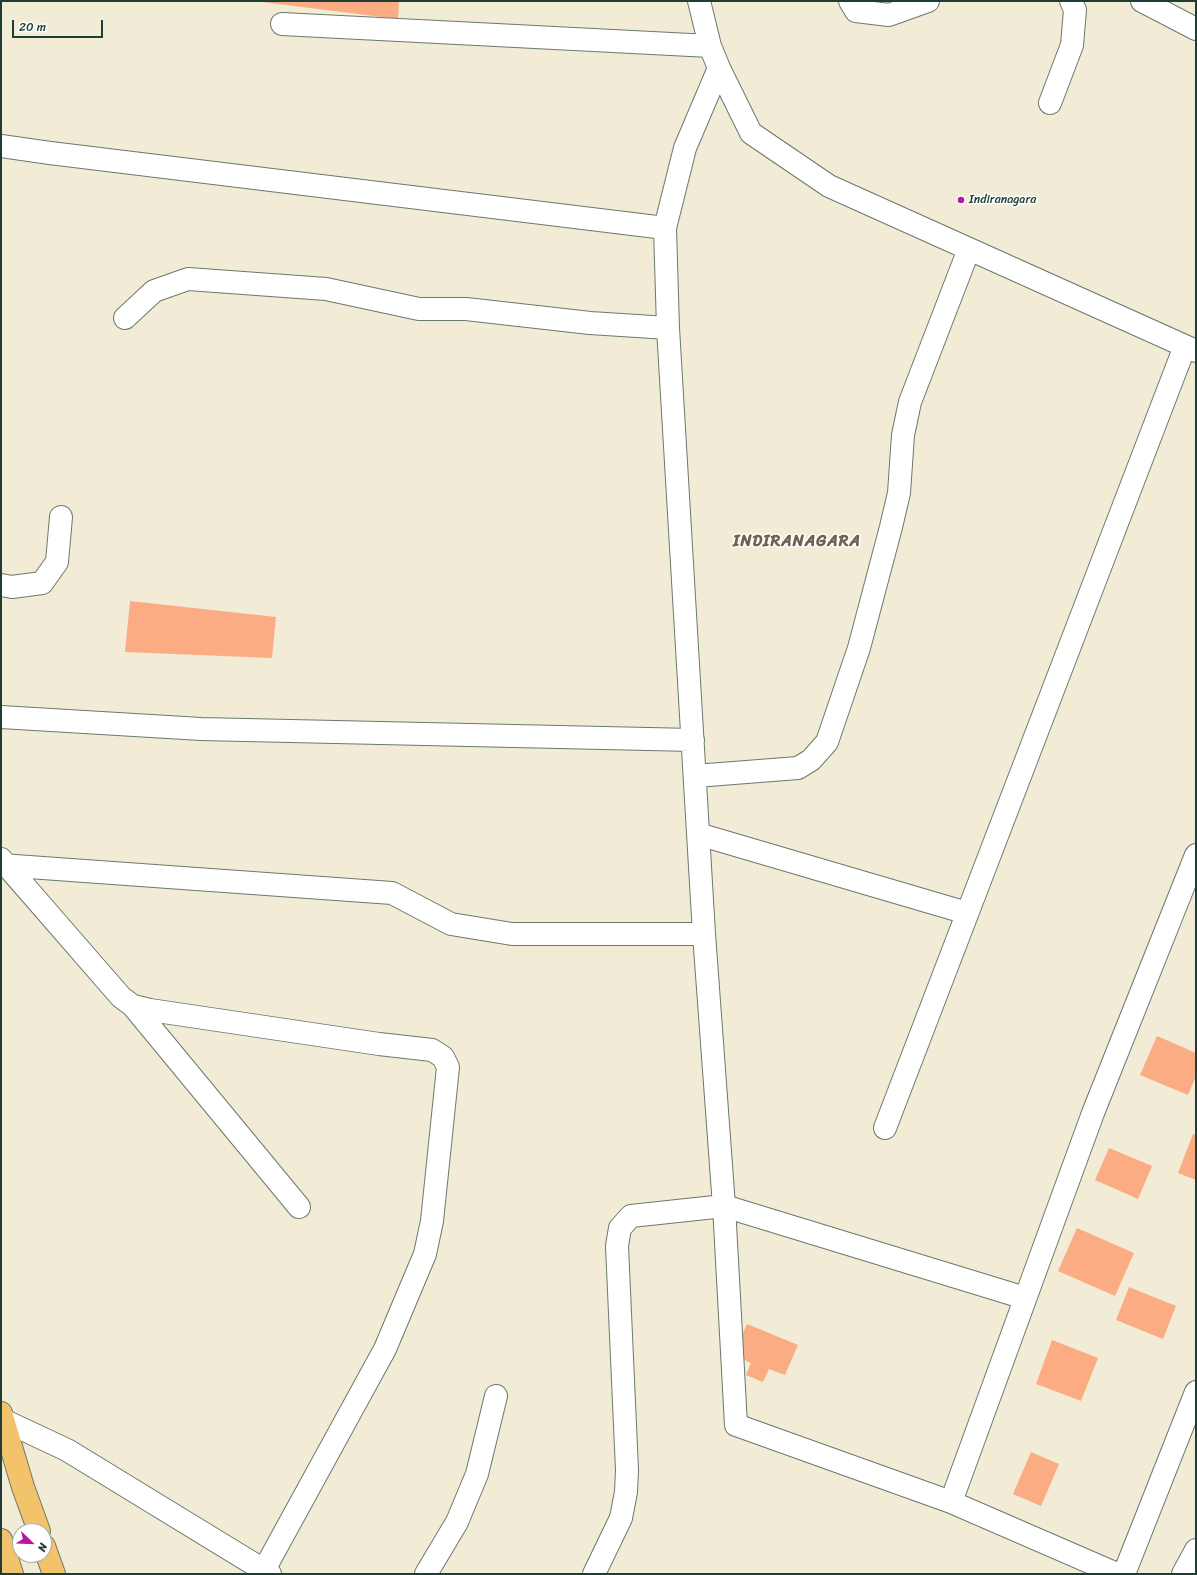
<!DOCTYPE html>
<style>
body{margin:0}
#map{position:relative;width:1197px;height:1575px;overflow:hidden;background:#f2ebd5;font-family:Sriracha,sans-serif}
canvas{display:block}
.frame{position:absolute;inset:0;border:2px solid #1f3d34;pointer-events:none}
.north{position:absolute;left:12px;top:1523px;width:40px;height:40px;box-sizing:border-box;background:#fff;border:1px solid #a5b1ae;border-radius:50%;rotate:113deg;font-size:11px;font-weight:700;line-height:16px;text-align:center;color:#1f3d34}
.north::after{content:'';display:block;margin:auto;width:14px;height:18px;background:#b5179e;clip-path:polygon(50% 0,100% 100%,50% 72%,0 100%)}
.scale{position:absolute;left:12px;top:20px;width:91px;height:18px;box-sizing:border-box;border:2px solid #1f3d34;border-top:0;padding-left:5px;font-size:12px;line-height:14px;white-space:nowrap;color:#1f3d34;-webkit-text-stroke:3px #fff;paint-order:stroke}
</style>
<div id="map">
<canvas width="1197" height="1575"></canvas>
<div class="frame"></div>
<div class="north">N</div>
<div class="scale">20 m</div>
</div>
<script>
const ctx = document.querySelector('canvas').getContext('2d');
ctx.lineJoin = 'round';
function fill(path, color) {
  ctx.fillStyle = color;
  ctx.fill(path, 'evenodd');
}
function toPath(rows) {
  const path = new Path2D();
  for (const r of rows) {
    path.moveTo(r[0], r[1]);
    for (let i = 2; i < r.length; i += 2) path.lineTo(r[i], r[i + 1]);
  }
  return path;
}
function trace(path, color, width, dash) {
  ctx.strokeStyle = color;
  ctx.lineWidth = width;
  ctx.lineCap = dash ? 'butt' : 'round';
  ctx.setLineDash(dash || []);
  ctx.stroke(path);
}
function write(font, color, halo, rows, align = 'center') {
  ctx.font = font + ' Sriracha,sans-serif';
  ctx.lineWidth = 3;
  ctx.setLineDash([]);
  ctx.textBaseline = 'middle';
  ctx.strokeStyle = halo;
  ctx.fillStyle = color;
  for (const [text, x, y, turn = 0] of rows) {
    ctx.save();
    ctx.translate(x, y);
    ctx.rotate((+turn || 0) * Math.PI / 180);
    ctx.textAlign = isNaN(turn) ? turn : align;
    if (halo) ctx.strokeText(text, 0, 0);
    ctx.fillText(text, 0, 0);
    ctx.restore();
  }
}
fill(toPath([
 [254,1,399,1,398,19],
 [130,601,276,617,272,658,125,652],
 [1157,1036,1196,1053,1196,1076,1188,1095,1140,1075],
 [1193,1134,1196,1135,1196,1180,1178,1173],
 [1109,1148,1152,1166,1138,1199,1095,1180],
 [1077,1228,1134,1253,1115,1296,1058,1271],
 [1129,1287,1176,1306,1163,1339,1116,1320],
 [747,1324,798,1345,785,1375,769,1369,763,1382,746,1375,751,1363,733,1355],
 [1052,1340,1098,1358,1081,1401,1036,1384],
 [1031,1452,1059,1464,1041,1506,1013,1494]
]), '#fbac83');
const minor = toPath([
 [699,1,710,46,719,68,751,133,829,186,1196,351],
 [850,1,856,11,889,15,928,1],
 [1142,1,1196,29],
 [282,24,710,46],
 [719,68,685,148,665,228,668,328,704,934,724,1206,736,1425,951,1502,1117,1574],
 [1050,103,1072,45,1075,10,1071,1],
 [1,146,50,153,665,228],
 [125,318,154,291,188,279,326,289,419,309,466,309,590,323,668,328],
 [1,585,12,587,42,583,57,562,61,517],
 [1,717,201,729,693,740],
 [695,776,798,768,811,760,827,742,859,648,891,527,899,493,903,435,910,402,969,249],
 [698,834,967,913],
 [1,859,121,997,133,1006,150,1010,379,1044,432,1050,443,1057,448,1067,432,1221,425,1254,385,1349,264,1570],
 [1,865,392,893,451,924,512,934,704,934],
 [133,1006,299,1207],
 [885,1128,1185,346],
 [3,1420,67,1450,270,1574],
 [951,1502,1093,1113,1196,855],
 [426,1574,457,1522,477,1474,496,1396],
 [594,1574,621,1518,626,1492,627,1470,617,1246,620,1228,631,1216,724,1206,1025,1298],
 [1124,1574,1196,1392],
 [1183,1574,1196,1550]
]);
const major = toPath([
 [1,1413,23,1487,39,1531],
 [1,1540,12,1574],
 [44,1546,54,1574]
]);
trace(minor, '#697a6c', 24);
trace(major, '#697a6c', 24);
trace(minor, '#fff', 22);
trace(major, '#f2c36a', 22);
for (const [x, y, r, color] of [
 [961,200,4,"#b5179e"]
]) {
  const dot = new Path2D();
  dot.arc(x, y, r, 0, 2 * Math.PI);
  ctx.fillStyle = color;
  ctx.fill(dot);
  trace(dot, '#fff', 1.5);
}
write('12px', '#1f3d34', '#fff', [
 ["Indiranagara",969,200]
], 'left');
ctx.letterSpacing = '1px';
write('bold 16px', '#6c6450', '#fff', [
 ["INDIRANAGARA",797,542]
]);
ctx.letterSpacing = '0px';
</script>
